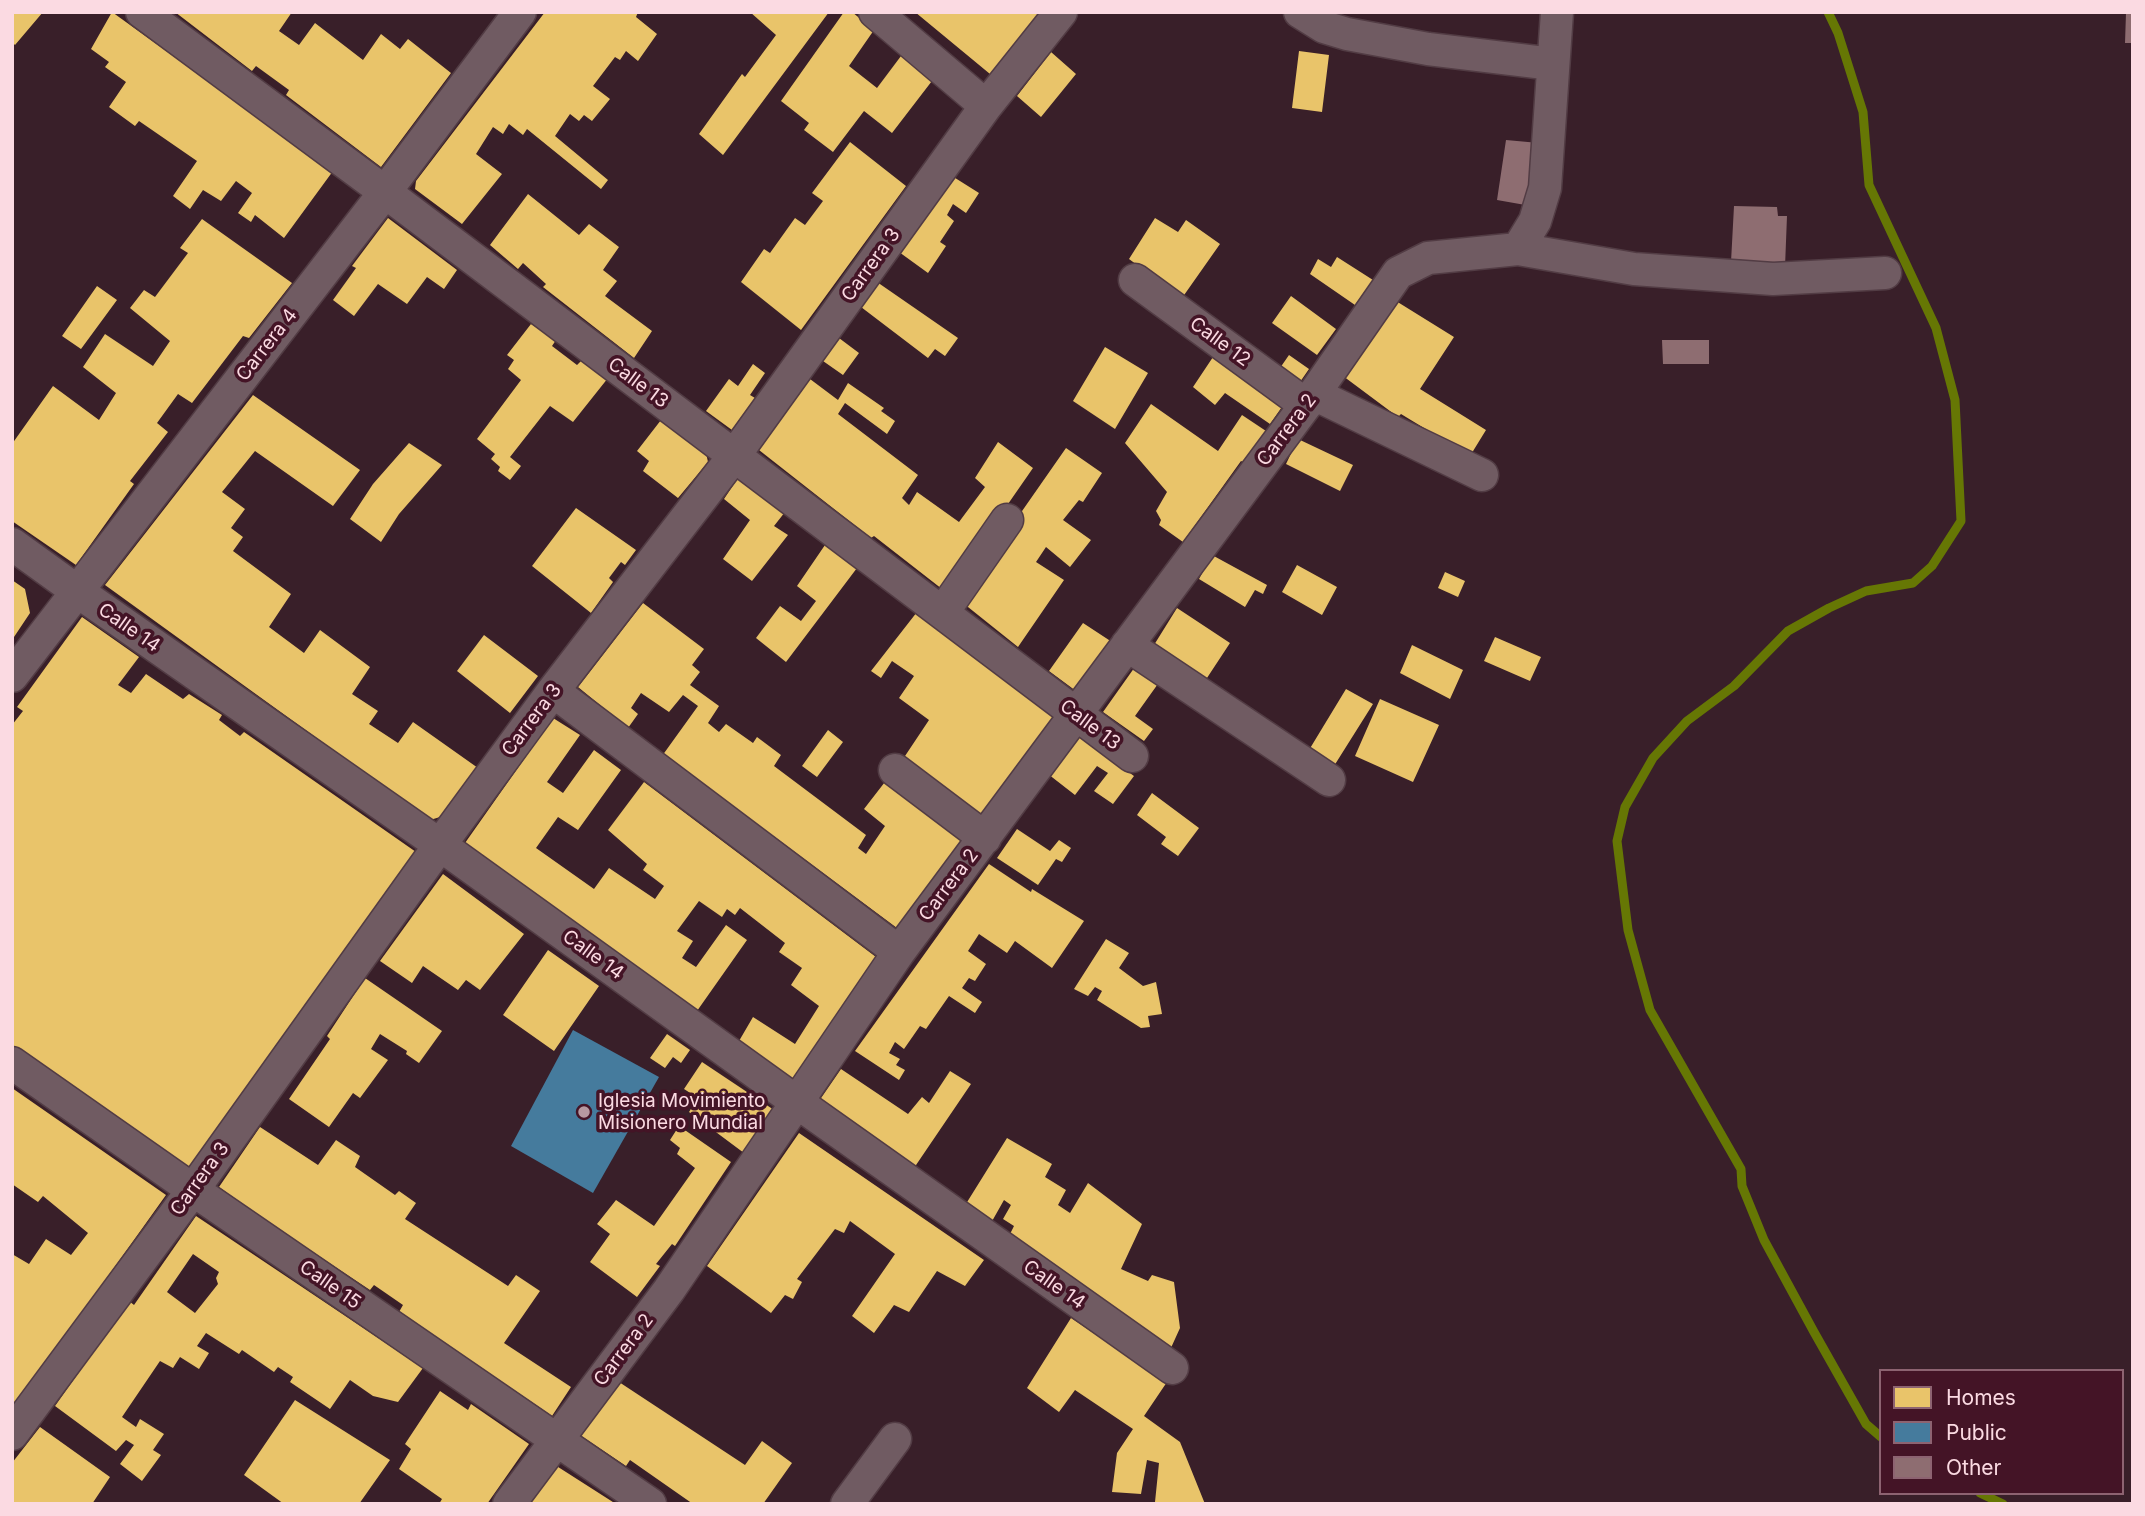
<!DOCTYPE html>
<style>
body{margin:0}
#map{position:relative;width:2145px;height:1516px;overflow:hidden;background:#391f29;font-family:Inter,sans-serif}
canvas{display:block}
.frame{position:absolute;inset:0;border:14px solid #fbdae2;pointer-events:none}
.legend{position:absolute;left:1879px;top:1369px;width:245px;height:126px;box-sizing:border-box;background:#441426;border:2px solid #8d6371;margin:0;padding:9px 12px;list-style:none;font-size:21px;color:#fbdae2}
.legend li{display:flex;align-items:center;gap:14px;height:35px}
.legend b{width:35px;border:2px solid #8d6371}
</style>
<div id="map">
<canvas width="2145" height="1516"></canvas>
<div class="frame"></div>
<ul class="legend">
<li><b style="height:19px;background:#e9c46a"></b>Homes</li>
<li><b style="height:19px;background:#457b9d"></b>Public</li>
<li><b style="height:19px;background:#8e6d71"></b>Other</li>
</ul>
</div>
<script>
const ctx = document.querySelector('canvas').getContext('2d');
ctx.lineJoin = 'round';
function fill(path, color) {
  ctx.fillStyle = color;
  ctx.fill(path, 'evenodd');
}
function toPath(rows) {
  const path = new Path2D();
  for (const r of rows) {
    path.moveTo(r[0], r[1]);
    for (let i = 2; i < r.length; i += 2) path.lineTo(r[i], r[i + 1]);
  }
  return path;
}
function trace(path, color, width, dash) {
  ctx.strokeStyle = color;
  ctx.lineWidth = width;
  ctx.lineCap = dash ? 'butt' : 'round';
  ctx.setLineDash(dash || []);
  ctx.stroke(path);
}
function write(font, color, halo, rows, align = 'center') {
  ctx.font = font + ' Inter,sans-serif';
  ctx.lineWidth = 7;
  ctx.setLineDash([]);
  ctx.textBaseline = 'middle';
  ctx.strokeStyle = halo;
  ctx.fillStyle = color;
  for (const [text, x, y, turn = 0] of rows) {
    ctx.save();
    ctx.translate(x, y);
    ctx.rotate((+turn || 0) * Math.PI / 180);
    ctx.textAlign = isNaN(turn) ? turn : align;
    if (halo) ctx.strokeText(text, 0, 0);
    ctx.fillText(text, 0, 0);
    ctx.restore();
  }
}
fill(toPath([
 [12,12,43,12,15,45,12,42],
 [112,12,333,171,284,238,255,215,251,222,238,213,252,193,236,181,221,201,203,190,190,209,173,196,197,161,139,121,135,126,109,107,126,82,105,67,109,62,91,49],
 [175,12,292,12,279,31,299,45,315,23,363,60,381,34,400,49,408,39,451,73,381,167,286,95,289,90,256,66,252,71],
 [545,12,638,12,636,17,657,34,638,61,626,51,620,60,615,57,593,86,610,99,592,121,584,115,579,121,570,114,555,136,608,180,601,189,527,129,523,135,509,124,503,134,493,127,476,154,502,174,462,224,415,189,416,181],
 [750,12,829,12,723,155,699,134,742,74,745,77,776,35],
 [844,12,852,12,874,30,849,66,877,88,904,52,935,77,892,133,864,111,833,152,804,130,809,123,781,101],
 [915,12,1044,12,990,74],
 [1299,51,1329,55,1322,112,1292,108],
 [1051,52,1076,74,1041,117,1017,96],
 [850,142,906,186,801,330,741,282,764,249,770,253,795,218,805,225,823,201,812,193],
 [952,176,979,193,966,213,953,204,947,215,954,221,940,242,946,246,928,273,899,252],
 [528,194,579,235,589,224,619,247,603,270,617,281,605,296,652,331,634,358,543,287,546,284,523,263,518,269,490,245],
 [388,218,457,270,444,289,427,277,407,304,378,284,354,316,333,300,356,268,352,266],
 [1155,218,1178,232,1186,220,1220,244,1182,298,1129,259],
 [202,219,292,283,249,338,243,336,192,403,178,394,157,423,168,432,130,481,134,484,76,565,12,521,12,444,53,386,99,420,116,393,83,367,105,334,153,366,170,341,130,308,144,290,155,297,188,253,180,248],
 [1337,257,1373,280,1355,305,1310,274,1318,259,1331,267],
 [877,282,958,338,945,356,935,349,928,358,861,307],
 [97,286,117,300,81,349,62,336],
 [1291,296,1336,329,1317,355,1272,323],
 [1396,301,1454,337,1420,389,1486,430,1470,456,1401,414,1398,417,1343,376],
 [531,324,556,340,552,346,577,365,583,359,608,378,573,422,550,406,510,457,521,466,510,480,498,471,500,467,491,459,495,454,477,439,521,380,508,369,514,360,507,355],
 [839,338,859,353,843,375,823,361],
 [1105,347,1148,373,1115,429,1073,401],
 [1215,354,1284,404,1270,424,1225,393,1215,405,1193,387],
 [1289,355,1309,369,1300,382,1280,368],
 [753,364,765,373,750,395,755,398,732,430,706,411,729,379,738,386],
 [810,379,838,400,848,383,884,408,881,411,895,421,887,434,845,403,838,414,918,475,902,498,909,505,917,492,959,522,985,487,975,478,998,442,1033,468,1008,504,942,589,874,536,871,538,759,450],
 [253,395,360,470,333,506,255,451,222,492,245,509,231,528,243,537,233,551,291,594,269,627,304,653,320,630,370,667,352,694,378,711,369,724,398,743,413,722,478,768,440,817,430,820,105,585],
 [1151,404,1218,451,1242,415,1266,431,1245,463,1241,461,1183,542,1159,525,1161,520,1156,511,1167,492,1125,443],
 [661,420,706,453,708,462,678,498,643,471,649,461,637,451],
 [1298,439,1353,465,1340,491,1286,464],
 [409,443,442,465,399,514,381,542,350,519,373,484],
 [1066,448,1102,473,1083,502,1079,500,1063,520,1091,540,1070,567,1046,547,1036,562,1064,580,1018,647,963,603,1013,524],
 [738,478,785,512,774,526,788,535,752,581,723,559,750,520,724,499],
 [576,508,636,550,625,565,621,562,609,578,613,582,591,613,532,566],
 [825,545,857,568,786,662,756,638,780,606,801,621,816,601,797,586],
 [1212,555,1267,585,1263,594,1255,590,1245,607,1199,579],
 [1297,565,1337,587,1322,615,1282,592],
 [1445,572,1465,581,1458,597,1438,588],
 [12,580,25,589,30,613,12,640],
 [643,603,704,649,692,665,700,672,690,685,719,706,708,723,719,732,726,724,753,743,757,737,781,755,774,766,866,835,858,848,866,854,885,826,864,809,888,778,965,837,897,928,772,835,770,838,662,756,698,706,683,695,669,712,641,693,631,708,638,714,628,728,578,687],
 [1177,608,1230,643,1205,681,1154,645],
 [917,612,1057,716,979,817,903,759,929,720,899,698,914,676,892,661,881,678,871,671],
 [82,617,139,657,118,685,131,693,146,674,183,699,189,694,222,715,219,720,240,736,244,732,416,852,190,1169,12,1045,12,725,23,711,17,707],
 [1083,623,1112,642,1076,691,1049,671],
 [484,635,538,676,510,713,457,671],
 [1495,637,1541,657,1530,681,1484,661],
 [1412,645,1463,670,1450,699,1400,673],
 [1137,664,1160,681,1135,716,1153,729,1144,741,1103,712],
 [1346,689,1373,704,1334,766,1309,750],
 [1380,699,1439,725,1413,782,1355,756],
 [553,718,580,735,547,782,563,793,594,750,621,770,578,830,558,817,536,848,594,889,609,868,655,899,664,886,643,870,647,864,608,830,644,782,876,957,793,1082,739,1041,753,1017,795,1044,819,1006,791,985,802,968,779,952,785,943,740,908,735,915,727,909,722,917,699,901,677,931,693,941,682,958,696,967,726,925,747,940,697,1011,572,921,569,923,465,843],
 [828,730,843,742,817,777,802,766],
 [1078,736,1134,776,1113,804,1094,791,1108,773,1097,766,1075,795,1048,774],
 [1152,793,1199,828,1178,856,1161,844,1166,837,1137,815],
 [1017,829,1050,851,1059,840,1071,848,1062,862,1056,859,1038,885,997,858],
 [989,864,1031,892,1032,889,1084,921,1052,968,1015,941,1007,953,979,934,968,951,986,964,975,981,969,978,962,988,982,1002,975,1013,949,996,926,1029,920,1026,904,1049,895,1042,889,1053,900,1059,896,1065,905,1070,899,1080,855,1051],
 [443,874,524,934,480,990,466,980,458,990,423,966,412,983,380,961],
 [1106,939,1129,953,1119,968,1143,986,1156,982,1162,1014,1148,1016,1150,1027,1141,1028,1097,1000,1102,991,1095,987,1088,996,1074,989],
 [548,950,599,986,554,1051,503,1015],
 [365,978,442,1031,419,1063,406,1054,407,1051,380,1034,371,1049,388,1060,360,1098,353,1093,329,1127,289,1099,330,1039,327,1036],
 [667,1034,690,1050,681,1063,673,1057,665,1068,650,1058],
 [702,1062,774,1110,744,1153,689,1112,698,1098,684,1089],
 [841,1069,908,1114,922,1097,929,1103,950,1071,971,1084,914,1168,819,1101],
 [12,1088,166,1195,12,1411,12,1254,29,1264,46,1239,71,1255,88,1233,43,1196,38,1202,12,1184],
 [679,1126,731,1162,675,1246,672,1244,656,1264,660,1266,637,1297,590,1262,610,1234,597,1224,616,1200,654,1226,695,1168,677,1154,680,1148,670,1140],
 [260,1127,318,1165,336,1140,360,1156,355,1167,395,1195,399,1191,416,1203,405,1219,508,1286,516,1275,540,1291,504,1343,571,1387,552,1416,399,1312,403,1305,374,1285,370,1290,257,1215,219,1187],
 [799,1133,984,1260,965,1286,937,1271,909,1312,894,1305,874,1333,852,1316,895,1254,850,1221,844,1233,835,1229,797,1279,802,1282,793,1299,785,1295,771,1313,707,1266],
 [1007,1138,1052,1164,1045,1177,1066,1190,1058,1205,1070,1213,1088,1183,1142,1224,1121,1269,1148,1281,1152,1275,1174,1282,1180,1328,1170,1350,1008,1238,1014,1226,1003,1219,1011,1205,1004,1200,991,1223,964,1207],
 [196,1216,423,1368,398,1402,373,1396,350,1380,330,1409,290,1382,293,1377,278,1367,274,1372,242,1350,239,1354,206,1333,197,1346,209,1353,199,1369,180,1357,173,1368,160,1361,122,1417,136,1427,140,1419,164,1434,153,1450,161,1455,142,1481,120,1464,134,1445,126,1440,116,1451,55,1406,129,1301,134,1305],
 [193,1254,219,1272,216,1278,218,1284,195,1313,167,1292],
 [1071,1318,1167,1382,1144,1416,1180,1442,1205,1504,1162,1504,1155,1502,1159,1463,1147,1460,1141,1494,1112,1492,1117,1453,1133,1429,1075,1390,1059,1412,1027,1388],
 [619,1382,745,1465,762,1441,792,1463,763,1504,693,1504,630,1460,626,1466,580,1435],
 [440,1391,468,1410,471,1404,529,1444,487,1504,439,1504,442,1499,399,1469,411,1449,405,1444],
 [295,1400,390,1460,359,1504,284,1504,244,1475],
 [40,1427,110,1477,92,1504,12,1504,12,1463],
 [555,1465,616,1504,527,1504]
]), '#e9c46a');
fill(toPath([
 [573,1030,659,1077,593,1193,511,1146]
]), '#457b9d');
trace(toPath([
 [1828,12,1838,33,1863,112,1869,185,1936,328,1955,400,1961,521,1932,566,1913,583,1866,591,1829,608,1788,631,1734,686,1687,721,1653,758,1625,807,1617,841,1628,930,1650,1010,1741,1169,1742,1186,1764,1240,1814,1332,1866,1424,1881,1437],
 [1980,1493,2003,1504]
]), '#667704', 9);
fill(toPath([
 [2126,13,2133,13,2133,43,2125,43],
 [1506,140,1539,143,1531,206,1497,200],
 [1734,206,1777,207,1778,216,1787,216,1785,267,1731,262],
 [1662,340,1709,340,1709,364,1663,364]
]), '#8e6d71');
const street = toPath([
 [142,12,385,192,1132,756],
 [875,12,986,106],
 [1300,12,1324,27,1347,34,1428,49,1553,64],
 [1518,249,1535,221,1545,188,1557,12],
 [1135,280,1306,405],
 [1314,394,1482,475],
 [12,544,77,591,440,845,798,1103,1172,1368],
 [943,612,1007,520],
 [1127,645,1329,780],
 [12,676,385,192,520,12],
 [553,691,899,952],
 [895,770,985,838],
 [12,1063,193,1190,650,1504],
 [12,1434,193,1190,440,845,553,691,734,456,986,106,1061,12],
 [509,1504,669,1290,899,952,1314,394,1398,273,1428,258,1518,249,1634,269,1773,279,1885,273],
 [847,1504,895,1439]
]);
trace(street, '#523c44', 35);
trace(street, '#705b62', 32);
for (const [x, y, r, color] of [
 [584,1112,7,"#b799a1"]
]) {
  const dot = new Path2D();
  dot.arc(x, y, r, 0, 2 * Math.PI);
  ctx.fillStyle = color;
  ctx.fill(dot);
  trace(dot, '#441426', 2.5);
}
write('19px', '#fbdae2', '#441426', [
 ["Carrera 3",871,265,-54],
 ["Calle 12",1220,342,36],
 ["Carrera 4",267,345,-52],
 ["Calle 13",638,383,37],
 ["Carrera 2",1287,430,-53],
 ["Calle 14",129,628,35],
 ["Carrera 3",532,720,-53],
 ["Calle 13",1090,725,37],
 ["Carrera 2",949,885,-53],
 ["Calle 14",593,955,36],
 ["Carrera 3",200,1179,-54],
 ["Calle 15",330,1285,35],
 ["Calle 14",1054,1285,35],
 ["Carrera 2",624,1350,-53]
]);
write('19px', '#fbdae2', '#441426', [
 ["Iglesia Movimiento",598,1101],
 ["Misionero Mundial",598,1123]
], 'left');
</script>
